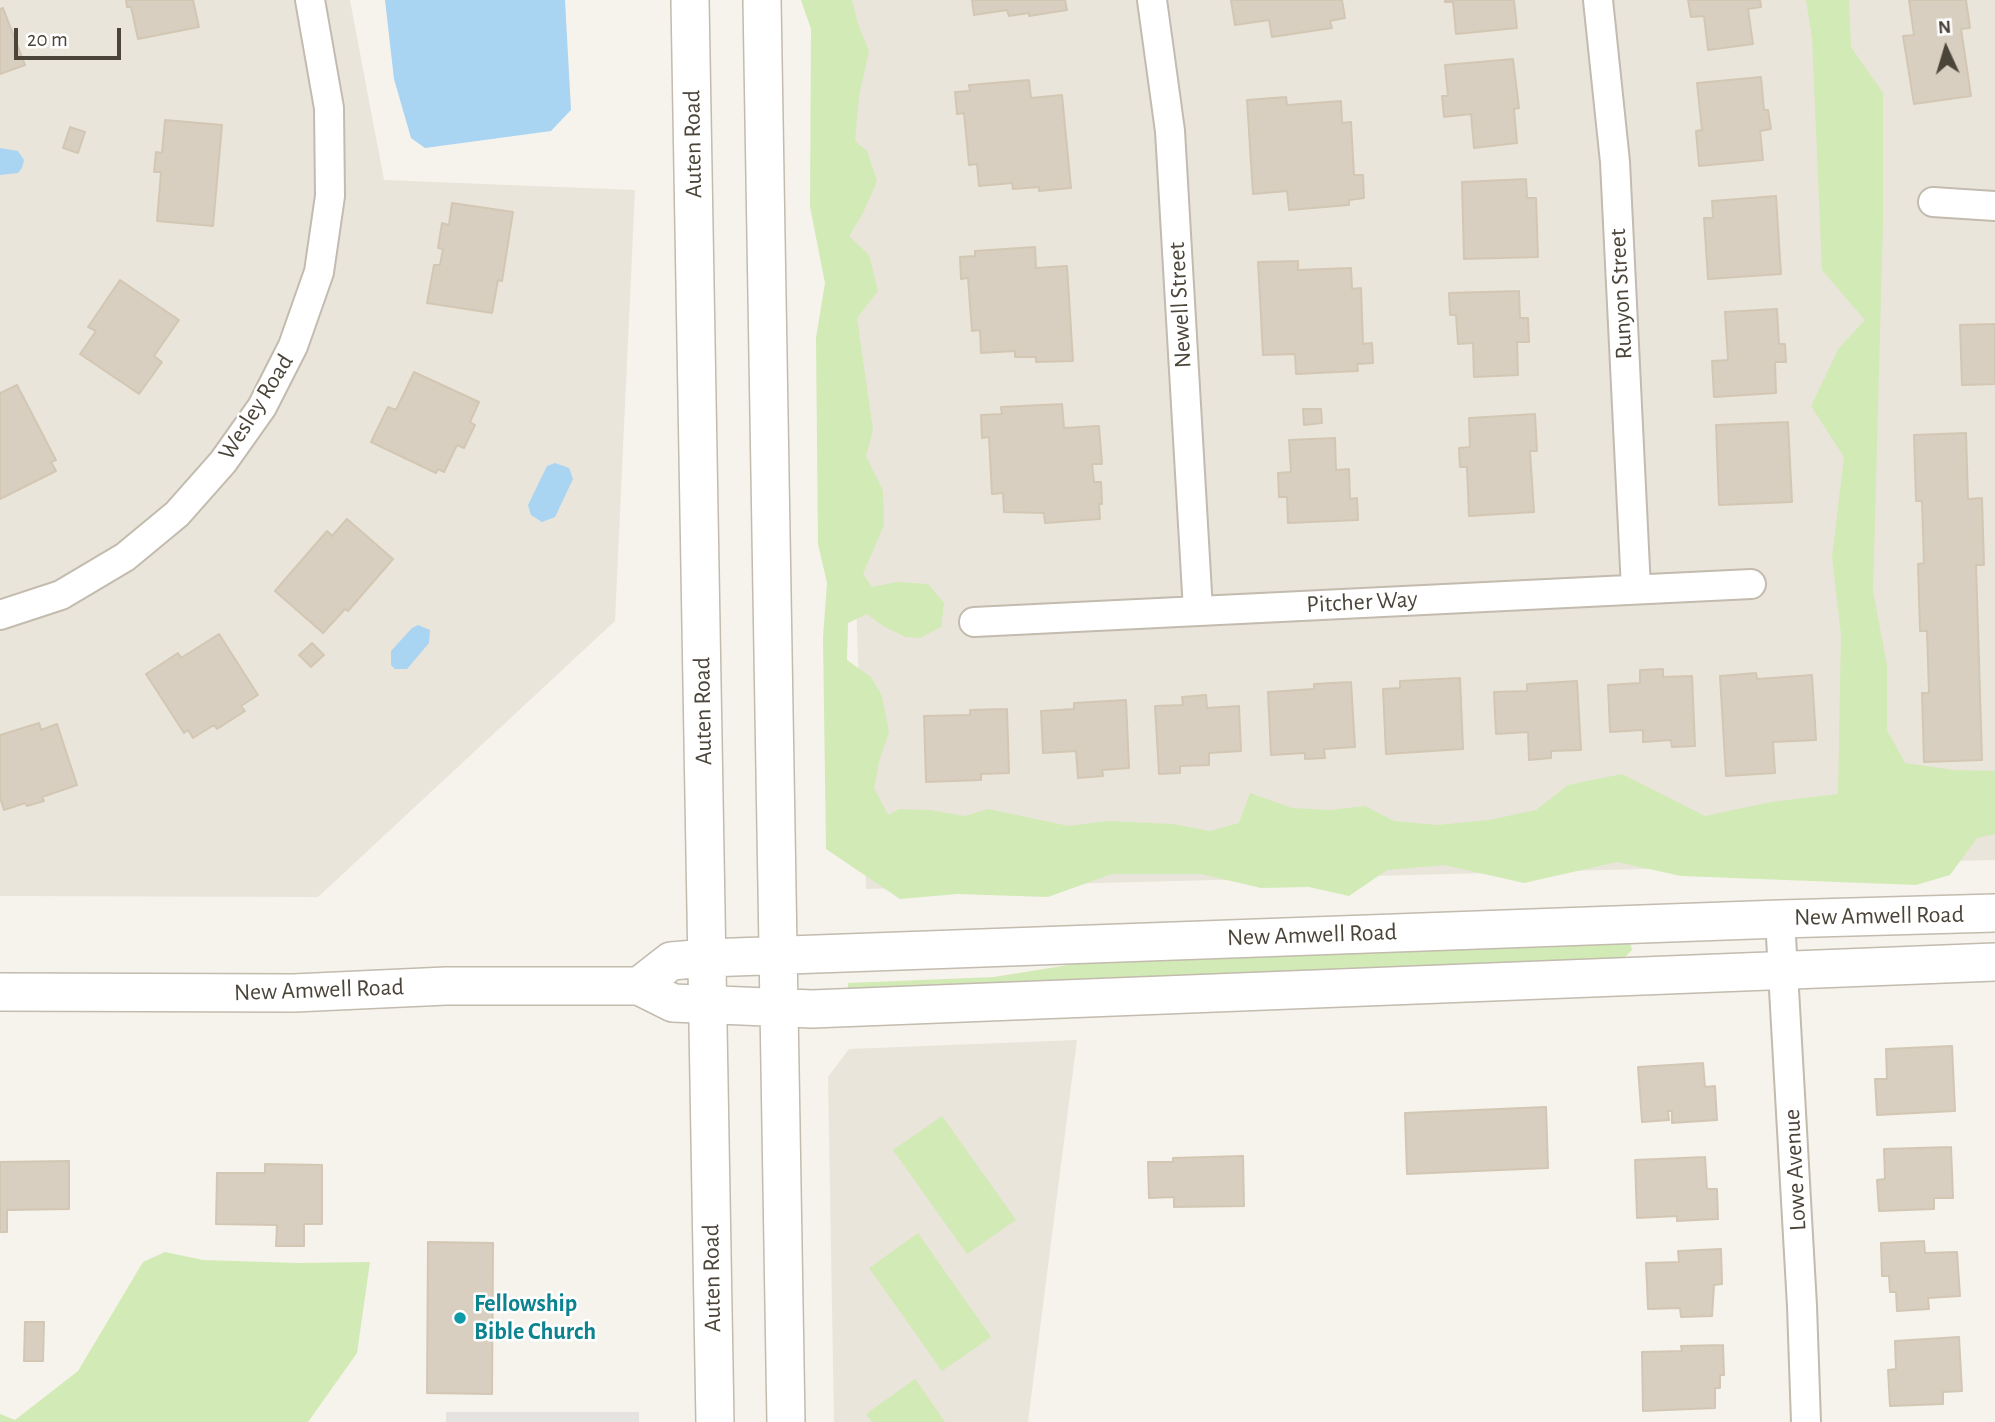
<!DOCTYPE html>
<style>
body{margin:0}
#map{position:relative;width:1995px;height:1422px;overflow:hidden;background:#f6f3ec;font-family:"Alegreya Sans",sans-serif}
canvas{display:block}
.north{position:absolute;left:1911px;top:14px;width:70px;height:70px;-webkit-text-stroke:5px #fff;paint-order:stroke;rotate:356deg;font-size:19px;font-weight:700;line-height:28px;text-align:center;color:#4b4439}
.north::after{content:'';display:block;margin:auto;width:24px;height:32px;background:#4b4439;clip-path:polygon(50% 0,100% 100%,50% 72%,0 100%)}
.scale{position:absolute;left:14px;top:28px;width:107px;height:32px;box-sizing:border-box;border:4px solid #4b4439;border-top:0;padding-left:9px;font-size:21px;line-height:24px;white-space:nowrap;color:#4b4439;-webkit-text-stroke:5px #fff;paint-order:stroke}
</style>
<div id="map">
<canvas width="1995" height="1422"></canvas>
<div class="north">N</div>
<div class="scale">20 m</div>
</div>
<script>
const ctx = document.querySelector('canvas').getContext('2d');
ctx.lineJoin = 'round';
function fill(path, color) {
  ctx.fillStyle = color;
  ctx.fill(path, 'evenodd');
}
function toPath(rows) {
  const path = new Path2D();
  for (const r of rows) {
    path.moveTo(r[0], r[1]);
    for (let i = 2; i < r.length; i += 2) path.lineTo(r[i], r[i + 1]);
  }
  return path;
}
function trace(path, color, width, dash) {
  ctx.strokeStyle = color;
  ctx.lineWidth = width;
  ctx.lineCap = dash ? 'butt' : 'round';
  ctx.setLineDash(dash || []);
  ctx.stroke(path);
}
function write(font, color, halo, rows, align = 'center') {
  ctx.font = font + ' "Alegreya Sans",sans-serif';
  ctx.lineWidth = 5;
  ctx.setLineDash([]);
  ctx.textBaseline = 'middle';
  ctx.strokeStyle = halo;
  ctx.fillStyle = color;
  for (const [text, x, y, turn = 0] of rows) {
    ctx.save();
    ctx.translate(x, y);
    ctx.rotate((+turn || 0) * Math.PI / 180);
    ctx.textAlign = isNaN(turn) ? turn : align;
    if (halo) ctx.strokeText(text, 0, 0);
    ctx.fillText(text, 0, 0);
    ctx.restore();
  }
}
fill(toPath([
 [0,0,350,0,384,180,635,190,615,621,318,897,0,896],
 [835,0,1995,0,1995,860,866,889],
 [1077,1040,1028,1422,834,1422,828,1077,849,1049]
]), '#eae5da');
fill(toPath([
 [801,0,852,0,858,24,869,51,859,96,855,141,867,151,877,181,863,213,849,236,869,255,878,291,857,318,873,430,866,456,883,491,884,525,863,574,872,587,897,582,928,584,944,603,941,627,920,638,906,637,883,626,867,614,848,623,847,660,871,677,882,696,889,732,880,758,874,788,888,815,899,809,930,810,965,816,988,809,1069,826,1107,821,1173,824,1210,831,1239,823,1250,793,1292,808,1330,810,1365,806,1394,821,1437,825,1489,820,1536,810,1568,785,1622,774,1705,816,1771,802,1838,794,1841,635,1832,557,1844,457,1811,406,1839,348,1865,320,1822,270,1812,38,1806,0,1849,0,1851,47,1883,93,1883,222,1873,591,1887,665,1887,730,1905,763,1954,770,1995,771,1995,834,1977,838,1950,875,1916,885,1681,876,1617,862,1524,883,1444,865,1387,870,1349,896,1309,887,1261,888,1201,874,1112,874,1048,897,957,894,900,899,826,849,823,637,827,583,818,544,816,338,825,283,810,207,811,29],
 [1630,942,1632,950,1622,960,848,994,848,983,994,977,1112,958],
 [942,1116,1016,1220,967,1254,893,1150],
 [918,1233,991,1337,942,1371,869,1268],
 [165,1252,203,1260,297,1263,370,1262,357,1353,308,1422,0,1422,0,1414,15,1420,78,1371,143,1262],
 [915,1379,945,1422,872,1422,866,1414]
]), '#d2eab5');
fill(toPath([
 [446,1412,639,1412,639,1422,446,1422]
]), '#e5e3e0');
fill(toPath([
 [385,0,565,0,571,110,551,131,425,148,411,138,394,79],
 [0,148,18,151,24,160,22,168,18,173,0,175],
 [555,463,569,468,573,479,555,517,542,522,531,515,528,505,547,466],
 [418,625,430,630,429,643,407,669,395,669,391,665,391,651,412,628]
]), '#a9d4f2');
const building = toPath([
 [126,0,193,0,199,27,138,39,131,7,127,7,126,0],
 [972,0,1065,0,1067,10,1029,16,1029,13,1009,16,1007,10,974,15,972,0],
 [1231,0,1342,0,1345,18,1330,21,1332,28,1272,37,1269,20,1235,25,1231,0],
 [1445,0,1514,0,1517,28,1456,34,1453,2,1445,2,1445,0],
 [1688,0,1760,0,1761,7,1748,9,1753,44,1708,50,1704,16,1691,17,1688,0],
 [1909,0,1966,0,1970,28,1961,29,1971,96,1914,104,1903,36,1914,35,1909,0],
 [3,8,25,65,0,74,0,9,3,8],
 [1513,59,1519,108,1514,109,1517,143,1474,148,1471,114,1444,117,1442,96,1448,96,1445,65,1513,59],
 [1761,77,1764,110,1768,110,1771,129,1760,131,1763,160,1699,166,1696,131,1702,130,1697,83,1761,77],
 [1029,80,1031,98,1062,95,1071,188,1039,191,1039,187,1013,189,1012,183,979,186,977,164,969,165,964,113,957,114,955,92,970,91,969,85,1029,80],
 [1286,97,1287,105,1341,101,1342,123,1351,122,1354,175,1363,175,1364,198,1349,200,1349,205,1289,210,1287,191,1253,194,1247,100,1286,97],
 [165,120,222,125,213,226,157,221,161,172,154,172,156,152,162,153,165,120],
 [70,127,85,132,78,153,63,148,70,127],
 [1526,179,1527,198,1536,198,1538,257,1464,259,1462,182,1526,179],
 [1776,196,1781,274,1708,279,1704,218,1713,218,1712,201,1776,196],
 [452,203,513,212,502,281,498,280,492,313,427,303,434,265,440,265,443,249,438,248,442,223,449,225,452,203],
 [1035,247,1036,268,1067,266,1073,361,1036,362,1036,357,1015,357,1015,351,981,353,980,330,972,331,968,278,961,279,960,257,975,256,975,251,1035,247],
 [1298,261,1298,270,1351,268,1352,289,1361,288,1363,344,1372,343,1373,363,1357,364,1358,371,1296,374,1295,354,1263,355,1258,262,1298,261],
 [120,280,179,320,154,356,162,362,139,394,80,354,96,331,88,327,120,280],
 [1519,291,1520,318,1528,318,1529,342,1517,342,1518,375,1474,377,1473,343,1458,344,1456,315,1450,315,1449,293,1519,291],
 [1777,309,1779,344,1785,344,1786,362,1775,362,1776,393,1714,397,1712,361,1728,360,1725,312,1777,309],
 [1995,324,1995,384,1962,385,1960,325,1995,324],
 [414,372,479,402,470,422,475,425,464,448,457,445,444,472,438,469,436,473,371,442,388,407,396,410,414,372],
 [17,385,56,460,51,462,56,471,0,499,0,393,17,385],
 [1062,404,1064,428,1099,426,1102,464,1092,464,1094,482,1101,482,1102,504,1099,504,1100,519,1045,523,1044,513,1004,512,1003,493,992,494,989,437,982,438,981,415,1002,414,1001,407,1062,404],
 [1303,409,1321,409,1322,423,1304,425,1303,409],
 [1535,414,1537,451,1530,451,1534,512,1469,516,1467,467,1460,467,1459,448,1470,447,1469,418,1535,414],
 [1788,422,1792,502,1719,505,1716,425,1788,422],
 [1966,433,1968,499,1982,498,1984,565,1976,565,1982,760,1924,762,1922,693,1929,693,1927,631,1920,631,1918,564,1924,563,1922,501,1916,501,1914,435,1966,433],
 [1335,438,1336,470,1349,469,1350,499,1357,498,1358,520,1288,523,1287,497,1279,497,1278,473,1291,472,1289,440,1335,438],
 [347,519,393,559,348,611,345,609,323,633,275,591,327,531,332,536,347,519],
 [219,634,258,695,241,706,245,711,217,729,214,725,193,738,188,730,184,733,146,674,178,653,181,658,219,634],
 [312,643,324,655,311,667,299,655,312,643],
 [1663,669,1663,677,1692,676,1695,746,1672,747,1671,740,1643,742,1643,730,1610,732,1608,685,1640,683,1640,670,1663,669],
 [1756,673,1757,679,1812,675,1816,740,1773,742,1775,773,1726,776,1720,676,1756,673],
 [1460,678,1463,749,1386,754,1383,689,1400,688,1400,681,1460,678],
 [1577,681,1581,750,1551,751,1551,758,1529,760,1528,732,1496,734,1494,692,1527,691,1527,684,1577,681],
 [1351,682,1355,747,1324,749,1325,758,1305,759,1305,753,1271,755,1268,692,1314,689,1314,684,1351,682],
 [1206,695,1207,708,1239,706,1241,751,1209,753,1209,765,1180,766,1180,773,1159,774,1155,706,1183,705,1182,697,1206,695],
 [1126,700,1129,768,1102,770,1103,776,1078,778,1076,751,1043,753,1041,711,1074,709,1074,703,1126,700],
 [1007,709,1009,773,981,774,981,780,926,782,924,716,970,715,970,710,1007,709],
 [39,723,41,730,57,724,77,785,42,797,44,801,27,806,25,803,4,810,0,797,0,735,39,723],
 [1952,1046,1955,1111,1877,1115,1875,1079,1887,1079,1886,1049,1952,1046],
 [1703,1063,1705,1087,1715,1086,1717,1120,1672,1123,1672,1111,1668,1111,1669,1120,1642,1122,1638,1067,1703,1063],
 [1546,1107,1548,1168,1407,1174,1405,1113,1546,1107],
 [1951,1147,1953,1198,1934,1198,1934,1209,1879,1211,1877,1180,1885,1179,1884,1149,1951,1147],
 [1243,1156,1244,1206,1174,1207,1174,1197,1149,1198,1148,1162,1173,1162,1173,1158,1243,1156],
 [1705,1157,1707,1189,1717,1189,1718,1219,1677,1221,1677,1216,1637,1218,1635,1160,1705,1157],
 [69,1161,69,1209,7,1210,7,1232,0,1232,0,1162,69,1161],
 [265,1164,322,1165,322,1224,304,1224,304,1246,276,1246,277,1225,216,1224,217,1173,265,1173,265,1164],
 [1924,1241,1925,1253,1957,1252,1960,1296,1928,1298,1929,1309,1897,1311,1896,1292,1890,1292,1889,1276,1882,1276,1881,1243,1924,1241],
 [428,1242,493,1243,492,1394,427,1393,428,1242],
 [1721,1249,1722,1284,1714,1285,1712,1316,1681,1317,1680,1308,1648,1309,1646,1263,1679,1262,1678,1251,1721,1249],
 [25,1322,44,1322,43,1361,24,1361,25,1322],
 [1959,1337,1962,1391,1943,1392,1943,1404,1890,1406,1888,1370,1896,1369,1895,1341,1959,1337],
 [1723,1345,1724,1375,1720,1375,1720,1388,1715,1388,1715,1408,1643,1411,1642,1352,1682,1351,1681,1346,1723,1345]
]);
fill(building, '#d8cfc1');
trace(building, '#d3c7b4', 2);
const minor = toPath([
 [1152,0,1170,131,1198,610],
 [1598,0,1615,162,1636,589],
 [1933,202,1995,206],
 [0,615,61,595,125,557,177,514,223,462,262,407,293,346,319,272,330,196,329,108,310,0],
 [974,622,1751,584],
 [1780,919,1802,1306,1806,1422]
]);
const tertiary = toPath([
 [690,0,715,1422],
 [762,0,786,1422],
 [639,986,671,961,707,958,1780,919,1995,913],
 [0,992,294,993,446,986,639,986,673,1003,812,1009,1995,962]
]);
trace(minor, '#c2bbae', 32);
trace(tertiary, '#c2bbae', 40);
trace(minor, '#fff', 28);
trace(tertiary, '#fff', 37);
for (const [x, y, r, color] of [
 [460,1318,7,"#0f9aa8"]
]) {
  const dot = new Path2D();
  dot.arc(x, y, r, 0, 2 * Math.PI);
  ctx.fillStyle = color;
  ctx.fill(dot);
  trace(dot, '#fff', 2.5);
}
write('24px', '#4b4439', '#fff', [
 ["Auten Road",693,144,-91],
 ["Runyon Street",1621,294,-93],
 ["Newell Street",1180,305,-93],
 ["Wesley Road",256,407,-58],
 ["Pitcher Way",1362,602,-3],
 ["Auten Road",703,711,-91],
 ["New Amwell Road",1879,916,-1],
 ["New Amwell Road",1312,935,-2],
 ["New Amwell Road",319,990,-2],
 ["Lowe Avenue",1795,1170,-93],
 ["Auten Road",712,1278,-91]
]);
write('bold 24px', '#0d838f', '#fff', [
 ["Fellowship",474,1304],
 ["Bible Church",474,1332]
], 'left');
</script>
